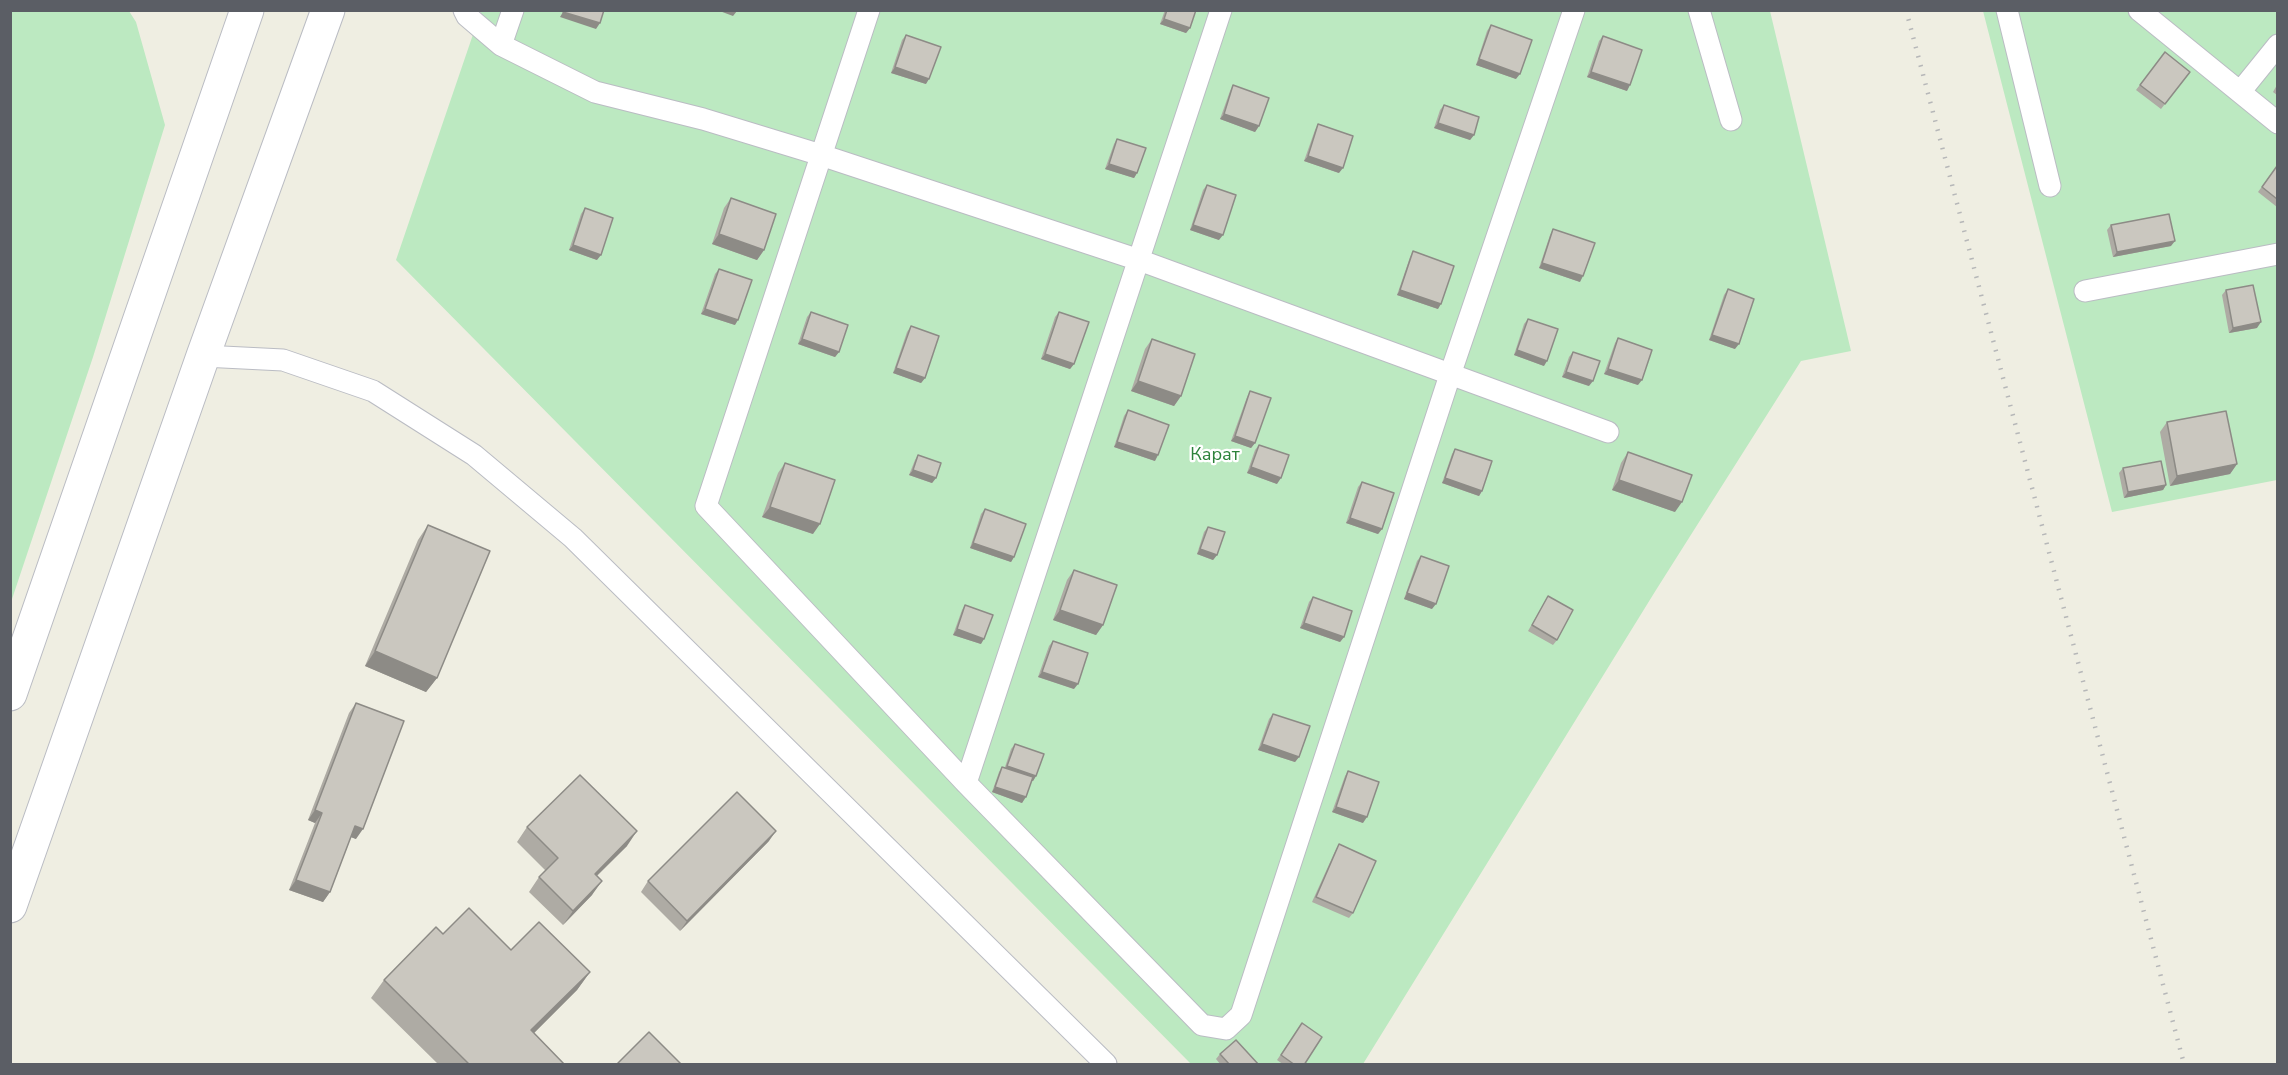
<!DOCTYPE html>
<meta charset="utf-8">
<style>
body{margin:0}
#map{position:relative;width:2288px;height:1075px;overflow:hidden;background:#efeee2;font-family:"Nunito Sans",sans-serif}
canvas{display:block}
.frame{position:absolute;inset:0;border:12px solid #5b5e65;pointer-events:none}
</style>
<div id="map">
<canvas width="2288" height="1075"></canvas>
<div class="frame"></div>
</div>
<script>
const ctx = document.querySelector('canvas').getContext('2d');
ctx.lineJoin = 'round';
function fill(path, color) {
  ctx.fillStyle = color;
  ctx.fill(path, 'evenodd');
}
function toPath(rows) {
  const path = new Path2D();
  for (const r of rows) {
    path.moveTo(r[0], r[1]);
    for (let i = 2; i < r.length; i += 2) path.lineTo(r[i], r[i + 1]);
  }
  return path;
}
function trace(path, color, width, dash) {
  ctx.strokeStyle = color;
  ctx.lineWidth = width;
  ctx.lineCap = dash ? 'butt' : 'round';
  ctx.setLineDash(dash || []);
  ctx.stroke(path);
}
function write(font, color, halo, rows, align = 'center') {
  ctx.font = font + ' "Nunito Sans",sans-serif';
  ctx.lineWidth = 4.5;
  ctx.setLineDash([]);
  ctx.textBaseline = 'middle';
  ctx.strokeStyle = halo;
  ctx.fillStyle = color;
  for (const [text, x, y, turn = 0] of rows) {
    ctx.save();
    ctx.translate(x, y);
    ctx.rotate((+turn || 0) * Math.PI / 180);
    ctx.textAlign = isNaN(turn) ? turn : align;
    if (halo) ctx.strokeText(text, 0, 0);
    ctx.fillText(text, 0, 0);
    ctx.restore();
  }
}
fill(toPath([
 [11,10,129,11,136,22,165,125,93,357,11,602],
 [481,11,1770,11,1851,351,1801,361,1656,590,1363,1064,1191,1064,396,260],
 [1983,11,2277,11,2277,480,2112,512]
]), '#bce9c1');
const lane = toPath([
 [464,10,467,16,501,45,595,92,703,119,821,155,1139,260,1608,432],
 [869,10,706,506,966,783,1202,1025,1226,1029,1241,1015,1450,375,1574,10],
 [1699,10,1731,120],
 [2007,10,2050,186],
 [2139,10,2278,123],
 [501,45,513,10],
 [2240,92,2278,45],
 [2085,291,2278,254],
 [203,356,283,360,373,391,474,455,573,538,1106,1064],
 [966,783,1221,10]
]);
const street = toPath([
 [10,694,247,10],
 [10,906,203,356,328,10]
]);
trace(lane, '#babcc3', 23);
trace(street, '#babcc3', 35);
trace(lane, '#fff', 21);
trace(street, '#fff', 33);
trace(toPath([
 [1906,10,2184,1064]
]), '#b6b7b8', 4.5, [1.5, 8]);
fill(toPath([
 [1165,10,1196,10,1190,28,1186,33,1160,24],
 [1491,25,1516,79,1476,65,1487,31],
 [906,35,926,84,891,73,902,40],
 [1603,36,1627,91,1587,77,1599,41],
 [2165,52,2190,72,2161,109,2136,90],
 [1233,85,1259,126,1255,132,1220,119,1230,91],
 [2277,85,2277,95,2273,92],
 [1444,105,1474,135,1470,140,1434,128,1440,110],
 [1318,124,1339,173,1304,161,1315,130],
 [1117,139,1137,173,1134,178,1105,169,1114,144],
 [2277,166,2277,207,2258,192],
 [1207,185,1219,240,1190,230,1203,190],
 [731,198,764,250,757,260,712,244,724,208],
 [585,208,597,260,569,250,581,214],
 [2111,225,2171,246,2113,257,2107,230],
 [1553,229,1580,282,1539,268,1550,235],
 [1413,251,1438,309,1397,295,1410,257],
 [719,269,735,325,701,314,715,274],
 [1728,289,1735,349,1709,340,1724,295],
 [2226,290,2257,328,2229,333,2222,295],
 [811,312,839,352,835,357,798,344,807,317],
 [1059,312,1074,364,1070,369,1041,359,1055,317],
 [1528,319,1544,366,1514,355,1524,324],
 [911,326,925,378,921,383,893,373,907,332],
 [1618,338,1638,385,1604,374,1615,343],
 [1152,339,1181,396,1174,406,1131,391,1145,349],
 [1573,352,1589,386,1562,377,1569,357],
 [1250,391,1255,443,1251,448,1231,441,1247,397],
 [1128,410,1155,461,1114,447,1124,416],
 [2167,422,2237,464,2230,474,2170,486,2160,432],
 [1259,445,1277,484,1247,473,1255,450],
 [1455,449,1482,491,1479,496,1442,483,1452,454],
 [1628,452,1675,512,1612,490,1621,463],
 [918,455,936,478,932,483,909,475,915,460],
 [785,463,813,534,762,517,778,473],
 [2123,468,2166,485,2163,490,2124,498,2119,473],
 [1362,482,1382,529,1378,534,1346,523,1358,487],
 [985,509,1014,557,1011,562,970,548,981,514],
 [428,525,437,678,426,692,365,666,418,540],
 [1208,527,1217,555,1213,560,1197,554,1204,532],
 [1421,556,1432,609,1404,599,1417,561],
 [1074,570,1103,625,1096,635,1053,620,1067,580],
 [1548,596,1557,640,1553,645,1528,631],
 [1313,597,1344,637,1340,642,1300,628,1309,602],
 [965,605,981,644,953,635,962,610],
 [1053,641,1074,689,1038,677,1049,646],
 [356,703,356,839,351,837,330,892,323,902,289,890,315,823,308,820,349,713],
 [1273,714,1299,757,1295,762,1258,750,1269,719],
 [1015,744,1036,776,1033,781,1031,781,1022,803,992,792,999,772,1002,767,1005,767,1011,749],
 [1348,771,1363,823,1332,812,1345,776],
 [527,827,627,846,597,876,592,895,563,925,529,892,539,877,546,871,517,842],
 [769,841,680,931,641,892,648,881],
 [1339,844,1353,913,1349,918,1312,902,1336,849],
 [511,950,590,972,577,990,534,1033,565,1065,439,1065,371,998,384,980],
 [1302,1023,1304,1065,1284,1065,1277,1060],
 [1220,1054,1259,1065,1221,1065,1216,1059]
]), '#aeaba4');
fill(toPath([
 [717,10,736,10,737,11,733,16],
 [563,12,600,23,596,29,560,17],
 [1164,19,1190,28,1186,33,1160,24],
 [1479,59,1520,74,1516,79,1476,65],
 [895,67,929,79,926,84,891,73],
 [1591,72,1630,85,1627,91,1587,77],
 [1224,114,1259,126,1255,132,1220,119],
 [1438,123,1474,135,1470,140,1434,128],
 [1308,156,1343,168,1339,173,1304,161],
 [1109,164,1137,173,1134,178,1105,169],
 [1193,225,1223,235,1219,240,1190,230],
 [719,234,764,250,757,260,712,244],
 [2175,241,2171,246,2113,257,2117,252],
 [573,245,601,255,597,260,569,250],
 [1542,263,1583,276,1580,282,1539,268],
 [1400,290,1441,304,1438,309,1397,295],
 [705,309,738,320,735,325,701,314],
 [2261,322,2257,328,2229,333,2233,328],
 [1712,335,1739,344,1735,349,1709,340],
 [802,339,839,352,835,357,798,344],
 [1517,350,1547,361,1544,366,1514,355],
 [1045,354,1074,364,1070,369,1041,359],
 [896,368,925,378,921,383,893,373],
 [1608,369,1642,380,1638,385,1604,374],
 [1566,372,1593,381,1589,386,1562,377],
 [1138,381,1181,396,1174,406,1131,391],
 [1235,436,1255,443,1251,448,1231,441],
 [1117,442,1158,455,1155,461,1114,447],
 [2237,464,2230,474,2170,486,2177,476],
 [1251,467,1281,478,1277,484,1247,473],
 [913,470,936,478,932,483,909,475],
 [1445,478,1482,491,1479,496,1442,483],
 [1619,480,1682,502,1675,512,1612,490],
 [2166,485,2163,490,2124,498,2128,492],
 [770,507,820,524,813,534,762,517],
 [1350,518,1382,529,1378,534,1346,523],
 [973,543,1014,557,1011,562,970,548],
 [1200,549,1217,555,1213,560,1197,554],
 [1407,593,1436,604,1432,609,1404,599],
 [1060,610,1103,625,1096,635,1053,620],
 [1304,623,1344,637,1340,642,1300,628],
 [957,629,984,639,981,644,953,635],
 [375,651,437,678,426,692,365,666],
 [1042,672,1078,684,1074,689,1038,677],
 [1262,744,1299,757,1295,762,1258,750],
 [1007,766,1036,776,1033,781,1004,771],
 [995,787,1026,797,1022,803,992,792],
 [1336,807,1367,817,1363,823,1332,812],
 [315,810,322,813,315,823,308,820],
 [355,826,363,829,356,839,348,836],
 [637,831,627,846,584,888,595,874],
 [776,831,769,841,680,931,687,921],
 [296,880,330,892,323,902,289,890],
 [602,881,592,895,563,925,573,911],
 [590,972,577,990,518,1049,531,1030]
]), '#8d8b86');
const building = toPath([
 [564,10,604,10,600,23,563,12,564,10],
 [1167,10,1196,10,1190,28,1164,19,1167,10],
 [1491,25,1532,40,1520,74,1479,59,1491,25],
 [906,35,941,47,929,79,895,67,906,35],
 [1603,36,1642,50,1630,85,1591,72,1603,36],
 [2165,52,2190,72,2165,104,2140,85,2165,52],
 [1233,85,1269,98,1259,126,1224,114,1233,85],
 [1444,105,1479,117,1474,135,1438,123,1444,105],
 [1318,124,1353,136,1343,168,1308,156,1318,124],
 [1117,139,1146,148,1137,173,1109,164,1117,139],
 [2277,166,2277,199,2262,187,2277,166],
 [1207,185,1236,195,1223,235,1193,225,1207,185],
 [731,198,776,214,764,250,719,234,731,198],
 [585,208,613,218,601,255,573,245,585,208],
 [2169,214,2175,241,2117,252,2111,225,2169,214],
 [1553,229,1595,243,1583,276,1542,263,1553,229],
 [1413,251,1454,266,1441,304,1400,290,1413,251],
 [719,269,752,280,738,320,705,309,719,269],
 [2253,285,2261,322,2233,328,2226,290,2253,285],
 [1728,289,1754,299,1739,344,1712,335,1728,289],
 [811,312,848,325,839,352,802,339,811,312],
 [1059,312,1089,322,1074,364,1045,354,1059,312],
 [1528,319,1558,329,1547,361,1517,350,1528,319],
 [911,326,939,336,925,378,896,368,911,326],
 [1618,338,1652,350,1642,380,1608,369,1618,338],
 [1152,339,1195,354,1181,396,1138,381,1152,339],
 [1573,352,1600,361,1593,381,1566,372,1573,352],
 [1250,391,1271,398,1255,443,1235,436,1250,391],
 [1128,410,1169,425,1158,455,1117,442,1128,410],
 [2226,411,2237,464,2177,476,2167,422,2226,411],
 [1259,445,1289,455,1281,478,1251,467,1259,445],
 [1455,449,1492,461,1482,491,1445,478,1455,449],
 [1628,452,1692,475,1682,502,1619,480,1628,452],
 [918,455,941,463,936,478,913,470,918,455],
 [2161,461,2166,485,2128,492,2123,468,2161,461],
 [785,463,835,480,820,524,770,507,785,463],
 [1362,482,1394,493,1382,529,1350,518,1362,482],
 [985,509,1026,524,1014,557,973,543,985,509],
 [428,525,490,551,437,678,375,651,428,525],
 [1208,527,1225,532,1217,555,1200,549,1208,527],
 [1421,556,1449,566,1436,604,1407,593,1421,556],
 [1074,570,1117,585,1103,625,1060,610,1074,570],
 [1548,596,1573,610,1557,640,1532,625,1548,596],
 [1313,597,1352,611,1344,637,1304,623,1313,597],
 [965,605,993,615,984,639,957,629,965,605],
 [1053,641,1088,653,1078,684,1042,672,1053,641],
 [356,703,404,721,363,829,355,826,330,892,296,880,322,813,315,810,356,703],
 [1273,714,1310,726,1299,757,1262,744,1273,714],
 [1015,744,1044,754,1036,776,1007,766,1015,744],
 [1002,767,1033,777,1026,797,995,787,1002,767],
 [1348,771,1379,782,1367,817,1336,807,1348,771],
 [580,775,637,831,595,874,602,881,573,911,539,877,558,858,527,827,580,775],
 [737,792,776,831,687,921,648,881,737,792],
 [1339,844,1376,861,1353,913,1316,897,1339,844],
 [469,908,511,950,539,922,590,972,531,1030,565,1065,470,1065,384,980,436,927,443,934,469,908],
 [1302,1023,1322,1037,1304,1065,1295,1065,1281,1055,1302,1023],
 [649,1032,682,1065,616,1065,649,1032],
 [1236,1040,1259,1065,1230,1065,1220,1054,1236,1040]
]);
fill(building, '#cac7bf');
trace(building, '#8d8b86', 1.5);
write('18px', '#2c823a', '#fff', [
 ["Карат",1215,456]
]);
</script>
